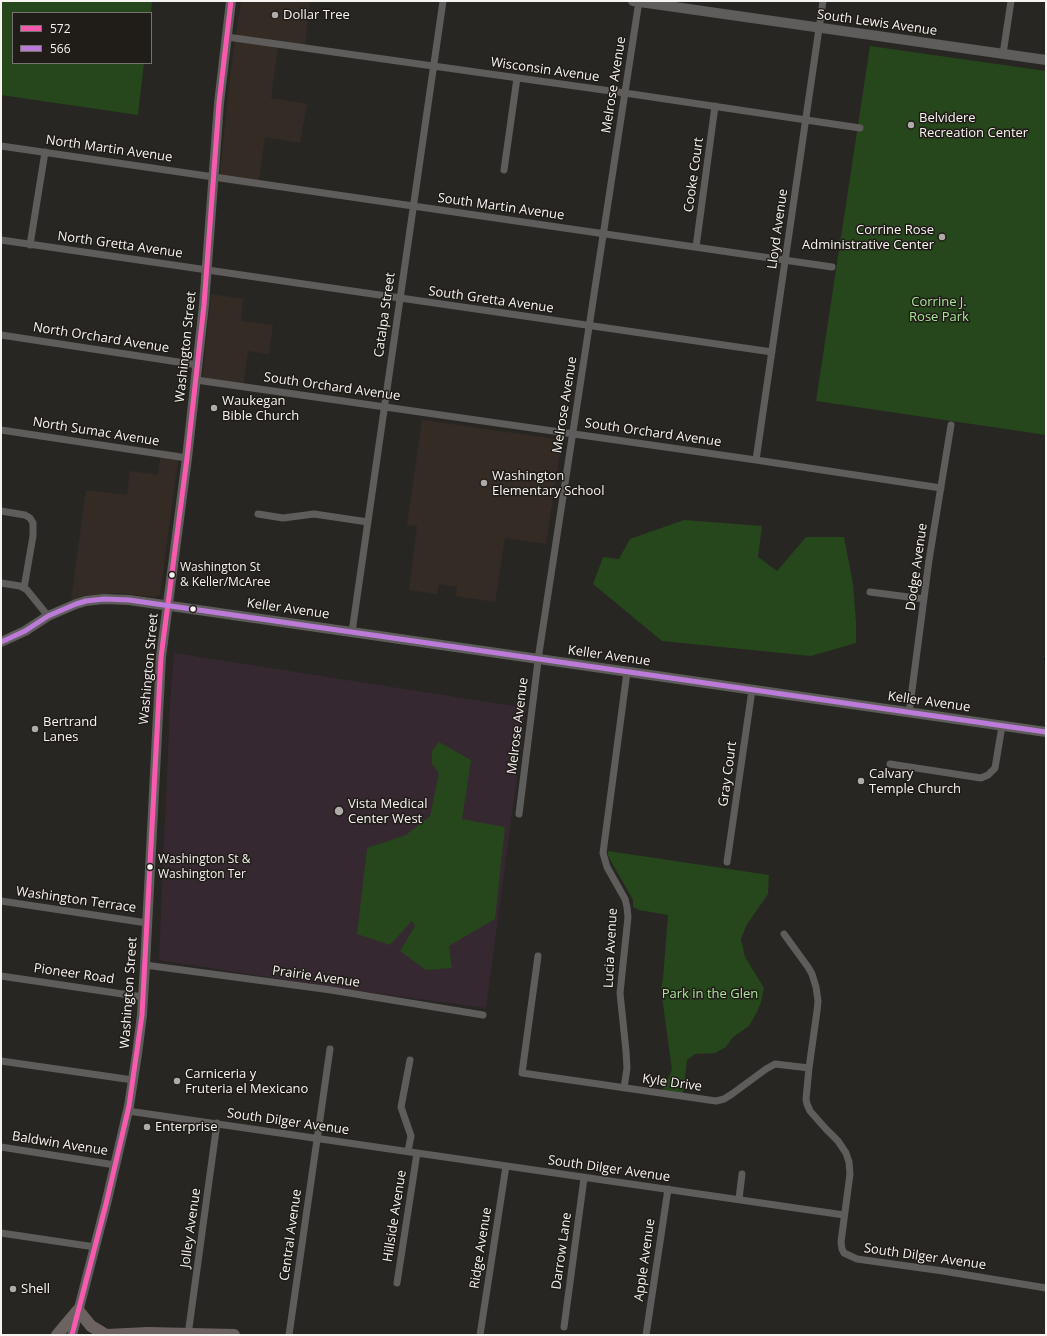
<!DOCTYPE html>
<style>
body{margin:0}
#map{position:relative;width:1047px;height:1336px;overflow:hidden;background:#282623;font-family:"Open Sans",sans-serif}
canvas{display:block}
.frame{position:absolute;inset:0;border:2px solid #f6f3f0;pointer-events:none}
.legend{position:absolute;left:12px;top:12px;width:140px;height:52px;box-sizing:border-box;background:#201c18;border:1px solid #76726e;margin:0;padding:5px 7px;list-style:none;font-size:12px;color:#f6f3f0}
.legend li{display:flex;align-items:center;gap:8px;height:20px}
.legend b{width:20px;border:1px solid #76726e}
</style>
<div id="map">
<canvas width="1047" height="1336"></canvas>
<div class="frame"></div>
<ul class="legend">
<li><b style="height:5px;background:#f75aaf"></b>572</li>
<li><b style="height:5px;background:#bd7bd9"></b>566</li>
</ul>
</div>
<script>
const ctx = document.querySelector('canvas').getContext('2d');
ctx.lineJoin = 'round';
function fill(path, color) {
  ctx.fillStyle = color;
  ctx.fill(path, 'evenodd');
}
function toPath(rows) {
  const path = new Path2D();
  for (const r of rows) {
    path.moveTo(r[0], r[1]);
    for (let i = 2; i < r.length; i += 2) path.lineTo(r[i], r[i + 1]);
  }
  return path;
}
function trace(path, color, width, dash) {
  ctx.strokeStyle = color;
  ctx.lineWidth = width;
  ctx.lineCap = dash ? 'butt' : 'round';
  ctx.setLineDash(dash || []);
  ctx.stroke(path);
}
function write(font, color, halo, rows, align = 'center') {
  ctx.font = font + ' "Open Sans",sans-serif';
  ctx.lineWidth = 3;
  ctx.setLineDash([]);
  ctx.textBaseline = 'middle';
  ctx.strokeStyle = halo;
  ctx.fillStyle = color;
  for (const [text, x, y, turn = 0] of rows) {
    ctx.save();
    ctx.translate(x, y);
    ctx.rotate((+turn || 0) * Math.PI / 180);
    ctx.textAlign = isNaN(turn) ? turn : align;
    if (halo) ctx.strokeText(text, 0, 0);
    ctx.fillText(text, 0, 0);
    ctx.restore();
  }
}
fill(toPath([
 [241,1,310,2,304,51,278,47,271,98,307,104,300,143,265,137,258,188,219,182,230,76],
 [211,294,243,299,241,321,273,325,269,354,248,351,243,388,202,383],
 [422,420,562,440,546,544,505,538,495,602,456,596,457,587,439,584,437,594,409,590,417,526,407,525],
 [161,450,179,452,160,595,155,597,116,593,87,596,71,600,86,490,127,495,130,471,158,475]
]), '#342c24');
fill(toPath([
 [174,653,526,708,486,1008,338,988,159,960,170,705]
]), '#362831');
fill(toPath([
 [1,1,152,1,151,13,13,13,13,63,144,63,138,115,1,95],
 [870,46,1046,71,1046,435,816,401],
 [684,520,762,526,758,557,777,571,806,537,844,537,853,584,856,622,856,643,811,656,662,641,593,584,603,557,619,559,630,539],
 [439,742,471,760,462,819,505,827,495,919,449,946,452,968,426,970,400,951,415,926,412,921,390,945,357,934,367,848,406,835,430,816,439,773,432,764,432,751],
 [608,851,769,875,768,894,746,926,741,939,745,957,764,988,761,1002,757,1012,749,1026,733,1037,726,1047,715,1053,695,1054,687,1060,683,1094,662,1091,672,1070,661,989,663,978,668,915,639,910,633,907,633,900,608,856]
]), '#26461c');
trace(toPath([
 [1045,659,1046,659]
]), '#04112f', 2);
trace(toPath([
 [227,37,625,93,860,128],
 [1003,54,1011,1],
 [1,146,832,267],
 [504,170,517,78],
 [1,240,772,352],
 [30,245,45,152],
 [696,247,715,106],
 [1,335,198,365],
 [196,380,756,460,941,488],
 [1,430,187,458],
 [756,460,823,1],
 [1,511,25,515,30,518,33,523,33,536,24,588,20,586,1,583],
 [258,514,283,518,314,514,368,522],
 [24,588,27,590,48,616],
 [870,592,924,599],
 [352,632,443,1],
 [909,713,929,560,951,425],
 [890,764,981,778,988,775,995,768,1002,726],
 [519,814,539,653,639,1],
 [727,862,752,690],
 [1,901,147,923],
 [784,934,808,967,812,974,816,987,818,1001,817,1011,809,1068,806,1099,807,1104,810,1111,826,1129,838,1141,846,1153,849,1162,850,1174,841,1242,842,1249,844,1253,857,1259,943,1271,1046,1288],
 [145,965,331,990,483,1015],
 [1,976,143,997],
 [1,1061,133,1080],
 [522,1073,716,1101,724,1099,732,1094,766,1069,775,1064,809,1068],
 [522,1073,538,956],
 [624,1088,627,1068,626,1051,620,993,628,917,627,907,625,899,607,867,603,853,627,672],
 [128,1111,844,1215],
 [1,1147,115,1165],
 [408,1151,411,1136,401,1107,410,1060],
 [739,1199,742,1174],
 [1,1233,95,1247],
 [397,1283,417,1153],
 [564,1327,584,1178],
 [188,1335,217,1123],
 [289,1335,330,1049],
 [480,1335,506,1166],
 [646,1335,668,1189]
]), '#5f5d5c', 7);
trace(toPath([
 [633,1,1046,60],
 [1,642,25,631,48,616,76,604,86,601,104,599,129,600,1046,732],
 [72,1335,106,1204,129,1106,137,1054,142,1015,145,965,161,657,187,458,204,305,219,103,231,1]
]), '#5f5d5c', 10);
trace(toPath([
 [57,1335,78,1310,91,1326,106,1335],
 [107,1335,148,1333,234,1335]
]), '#6c6361', 12);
trace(toPath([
 [72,1335,106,1204,129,1106,142,1015,161,657,187,458,204,305,219,103,231,1]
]), '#f75aaf', 5);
trace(toPath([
 [1,642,25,631,48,616,76,604,86,601,104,599,129,600,1046,732]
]), '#bd7bd9', 5);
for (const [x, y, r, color] of [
 [275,15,4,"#aeaba8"],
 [911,125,4,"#aeaba8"],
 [942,237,4,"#aeaba8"],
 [214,408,4,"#aeaba8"],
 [484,483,4,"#aeaba8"],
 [172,575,3.5,"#f6f3f0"],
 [193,609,3.5,"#f6f3f0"],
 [35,729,4,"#aeaba8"],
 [861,781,4,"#aeaba8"],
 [339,811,5,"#aeaba8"],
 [150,867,3.5,"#f6f3f0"],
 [177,1081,4,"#aeaba8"],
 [147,1127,4,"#aeaba8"],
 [13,1289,4,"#aeaba8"]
]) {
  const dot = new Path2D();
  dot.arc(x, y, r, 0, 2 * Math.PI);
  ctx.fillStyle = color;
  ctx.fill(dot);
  trace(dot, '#201c18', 1.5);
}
write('12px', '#f6f3f0', '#201c18', [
 ["Washington St",180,568],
 ["& Keller/McAree",180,583],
 ["Washington St &",158,860],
 ["Washington Ter",158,875]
], 'left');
write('13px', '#f6f3f0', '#201c18', [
 ["Dollar Tree",283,15],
 ["Belvidere",919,118],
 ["Recreation Center",919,133],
 ["Corrine Rose",934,230,"right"],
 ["Administrative Center",934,245,"right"],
 ["Waukegan",222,401],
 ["Bible Church",222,416],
 ["Washington",492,476],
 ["Elementary School",492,491],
 ["Bertrand",43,722],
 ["Lanes",43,737],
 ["Calvary",869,774],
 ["Temple Church",869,789],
 ["Vista Medical",348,804],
 ["Center West",348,819],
 ["Carniceria y",185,1074],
 ["Fruteria el Mexicano",185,1089],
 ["Enterprise",155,1127],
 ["Shell",21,1289]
], 'left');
write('13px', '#f6f3f0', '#201c18', [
 ["South Lewis Avenue",877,23,8],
 ["Wisconsin Avenue",545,70,8],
 ["Melrose Avenue",614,85,-81],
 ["North Martin Avenue",109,149,8],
 ["Cooke Court",694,175,-82],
 ["South Martin Avenue",501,207,8],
 ["Lloyd Avenue",778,229,-82],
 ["North Gretta Avenue",120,245,8],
 ["South Gretta Avenue",491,300,8],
 ["Catalpa Street",385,315,-82],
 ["North Orchard Avenue",101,338,9],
 ["Washington Street",186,347,-84],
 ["South Orchard Avenue",332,387,8],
 ["Melrose Avenue",565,405,-81],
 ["North Sumac Avenue",96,432,9],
 ["South Orchard Avenue",653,433,8],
 ["Dodge Avenue",917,567,-82],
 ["Keller Avenue",288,609,8],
 ["Keller Avenue",609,656,8],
 ["Washington Street",149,669,-85],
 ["Keller Avenue",929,702,8],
 ["Melrose Avenue",518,726,-83],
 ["Gray Court",728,774,-82],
 ["Washington Terrace",76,900,8],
 ["Lucia Avenue",611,948,-87],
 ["Pioneer Road",74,974,8],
 ["Prairie Avenue",316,977,8],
 ["Washington Street",129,993,-86],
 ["Kyle Drive",672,1083,8],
 ["South Dilger Avenue",288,1122,8],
 ["Baldwin Avenue",60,1144,9],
 ["South Dilger Avenue",609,1169,8],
 ["Hillside Avenue",395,1216,-81],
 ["Jolley Avenue",191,1228,-82],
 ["Central Avenue",291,1235,-82],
 ["Ridge Avenue",481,1248,-81],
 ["Darrow Lane",562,1251,-82],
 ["South Dilger Avenue",925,1257,8],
 ["Apple Avenue",645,1260,-82]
]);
write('13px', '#a8e598', '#201c18', [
 ["Corrine J.",939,302],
 ["Rose Park",939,317],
 ["Park in the Glen",710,994]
]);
</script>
